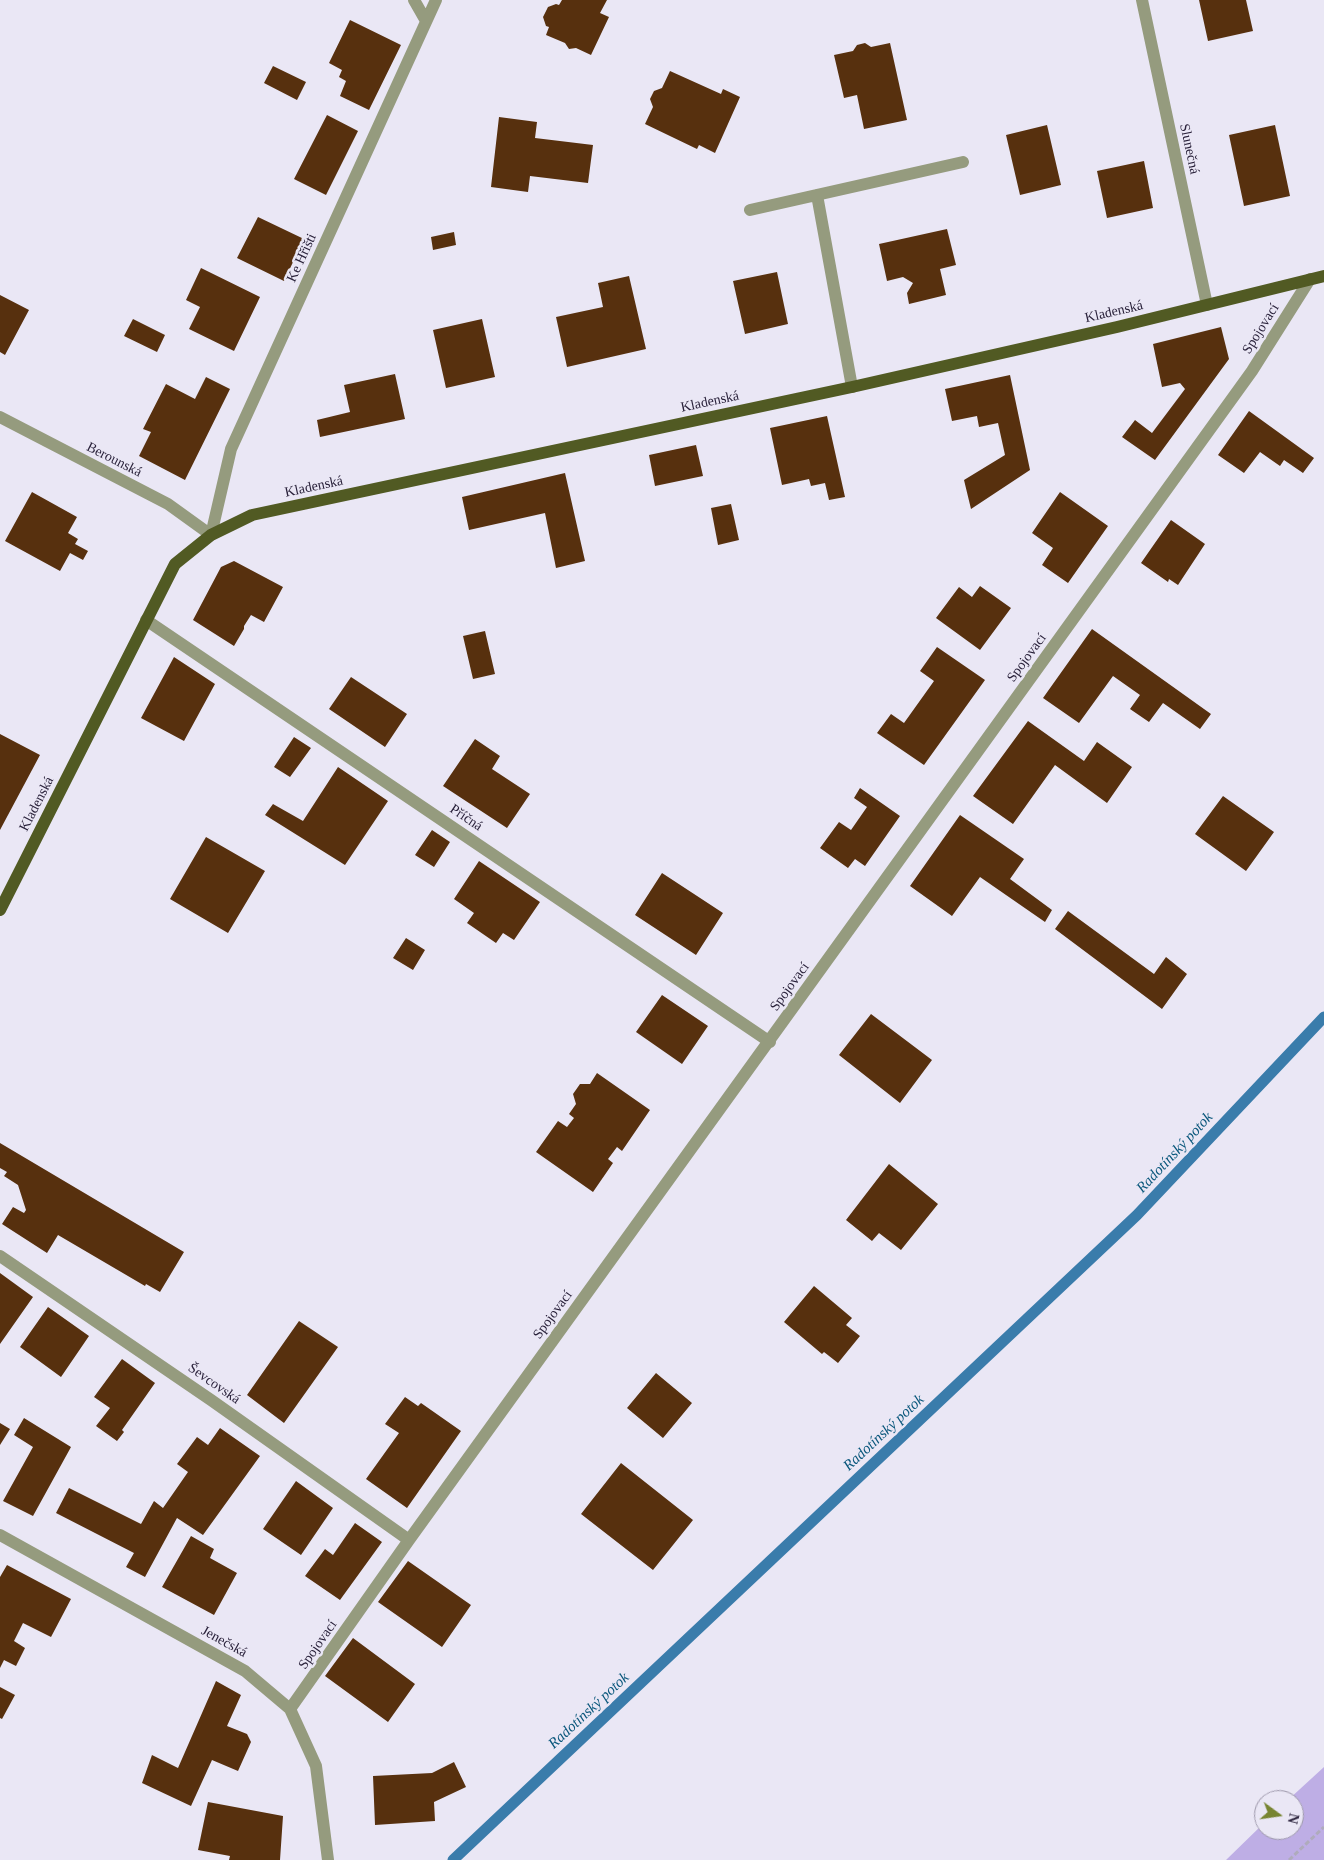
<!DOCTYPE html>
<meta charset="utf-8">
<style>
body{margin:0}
#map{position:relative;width:1324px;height:1860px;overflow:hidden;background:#eae7f5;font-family:Georgia,serif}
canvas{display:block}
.north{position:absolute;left:1254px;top:1790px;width:50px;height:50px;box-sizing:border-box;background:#eae7f5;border:1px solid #9d98ab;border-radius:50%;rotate:104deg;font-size:14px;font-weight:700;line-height:20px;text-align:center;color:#2a223b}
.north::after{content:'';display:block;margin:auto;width:18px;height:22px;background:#788532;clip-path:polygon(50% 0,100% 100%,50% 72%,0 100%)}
</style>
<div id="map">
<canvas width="1324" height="1860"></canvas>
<div class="north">N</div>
</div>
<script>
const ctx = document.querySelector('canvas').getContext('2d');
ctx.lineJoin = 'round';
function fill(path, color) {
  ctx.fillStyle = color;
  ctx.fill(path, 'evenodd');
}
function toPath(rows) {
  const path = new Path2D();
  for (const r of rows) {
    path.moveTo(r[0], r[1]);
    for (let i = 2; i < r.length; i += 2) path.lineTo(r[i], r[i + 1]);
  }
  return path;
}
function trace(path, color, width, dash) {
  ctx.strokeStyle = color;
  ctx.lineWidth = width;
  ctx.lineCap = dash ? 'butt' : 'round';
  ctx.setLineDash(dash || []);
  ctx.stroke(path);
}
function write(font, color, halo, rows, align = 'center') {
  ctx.font = font + ' Georgia,serif';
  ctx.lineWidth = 5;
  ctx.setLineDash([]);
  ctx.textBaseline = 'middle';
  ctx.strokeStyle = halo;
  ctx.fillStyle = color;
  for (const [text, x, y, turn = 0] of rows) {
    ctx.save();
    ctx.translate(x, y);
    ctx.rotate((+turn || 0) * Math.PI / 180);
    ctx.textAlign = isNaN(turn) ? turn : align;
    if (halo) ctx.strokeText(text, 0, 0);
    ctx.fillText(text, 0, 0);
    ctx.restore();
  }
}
fill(toPath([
 [1324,1767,1324,1860,1226,1860,1264,1823,1264,1830,1294,1830,1294,1800,1288,1800]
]), '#beaee5');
trace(toPath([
 [453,1860,1137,1215,1324,1017]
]), '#3a7cab', 11);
fill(toPath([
 [562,0,607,0,600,13,609,17,591,55,576,48,569,49,565,43,546,35,549,27,546,26,543,17,548,7,556,4,559,5],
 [1199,0,1246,0,1253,31,1208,41],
 [350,20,401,45,369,110,340,96,346,81,339,77,342,70,329,63],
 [865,43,871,47,890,43,907,120,864,129,857,95,844,98,834,55,853,51,857,45],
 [273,66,306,82,297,100,264,83],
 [670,71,721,94,723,89,740,97,715,153,699,145,697,149,645,124,653,107,650,99,654,91,662,88],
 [327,115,358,131,326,195,294,179],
 [499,117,537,122,535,138,593,145,588,183,530,176,528,192,491,187],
 [1047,125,1061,185,1020,195,1006,135],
 [1275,125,1290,196,1244,206,1229,135],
 [1144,161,1153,208,1107,218,1097,171],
 [258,217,304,239,284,281,237,258],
 [947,229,956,265,940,269,946,295,909,304,907,293,913,283,903,277,887,281,879,244],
 [454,232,456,245,433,250,431,237],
 [201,268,260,297,234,351,189,329,200,307,186,300],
 [777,272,788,324,745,334,733,281],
 [629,276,646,349,567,367,556,317,603,307,598,283],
 [0,295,29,310,5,355,0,352],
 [133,319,165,335,157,352,124,336],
 [482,319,495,377,446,388,433,330],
 [1221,327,1229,359,1155,460,1122,437,1135,420,1152,433,1185,389,1180,383,1162,387,1153,344],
 [395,374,405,419,320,437,317,420,350,412,344,385],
 [1010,375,1030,470,971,509,964,480,1005,455,998,423,979,427,977,416,952,421,945,389],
 [206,377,230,389,185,480,139,456,151,432,143,429,166,384,195,399],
 [1249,411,1314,458,1303,473,1284,460,1280,466,1260,452,1244,473,1218,455],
 [827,416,845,497,829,500,825,483,811,486,809,479,782,485,770,428],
 [696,445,703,476,655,486,649,455],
 [565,473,585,561,556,568,545,513,469,530,462,497],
 [32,492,77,517,68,533,78,539,75,544,88,551,83,560,70,553,60,571,5,541],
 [1060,492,1108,526,1068,583,1042,565,1053,548,1032,533],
 [731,504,739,540,718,545,711,508],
 [1171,520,1205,544,1178,585,1169,579,1168,582,1141,563],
 [234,561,283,587,264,622,251,615,244,626,244,629,234,646,193,620,221,567],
 [980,586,1011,608,980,650,936,618,959,587,972,597],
 [1092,629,1211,714,1200,729,1163,703,1149,722,1130,709,1140,695,1113,676,1079,723,1043,698],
 [485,631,495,674,473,679,463,636],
 [937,647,985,680,924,765,877,733,891,714,904,723,934,681,920,671],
 [174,657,215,684,184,741,141,718],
 [351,677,407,714,385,747,329,709],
 [1028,721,1084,761,1097,742,1132,767,1107,803,1055,765,1013,824,973,796],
 [0,734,40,755,0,830],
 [294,737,311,748,290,777,274,767],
 [475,739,500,756,492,769,530,794,507,828,443,786],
 [338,767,388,801,345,865,265,815,273,804,303,821],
 [860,788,900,816,865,866,855,859,848,868,820,848,839,822,851,830,867,807,854,798],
 [1223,796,1274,832,1246,871,1195,834],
 [960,815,1024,859,1010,879,1052,910,1045,922,980,877,952,916,910,886],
 [432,830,450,842,434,867,415,855],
 [206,837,265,871,228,933,170,899],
 [479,861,540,902,514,940,503,933,496,943,467,923,474,913,454,899],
 [662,873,723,913,696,955,635,915],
 [1068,911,1154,974,1166,957,1187,974,1162,1009,1055,929],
 [406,938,425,950,413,970,393,958],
 [662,995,708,1026,682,1064,636,1032],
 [871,1014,932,1060,900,1103,839,1055],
 [597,1073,650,1110,622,1151,617,1147,608,1159,613,1163,593,1192,536,1152,558,1121,567,1127,574,1118,569,1114,576,1104,573,1094,580,1084,590,1084],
 [0,1143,184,1252,160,1292,146,1284,145,1286,58,1235,47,1253,2,1224,13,1207,24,1213,26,1210,18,1185,4,1176,7,1172,0,1168],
 [889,1164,938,1204,901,1250,879,1233,872,1241,846,1220],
 [0,1273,33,1297,0,1344],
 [814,1286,852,1318,846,1325,860,1336,838,1363,824,1352,822,1354,784,1322],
 [48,1307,89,1336,61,1377,20,1347],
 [299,1321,338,1347,284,1423,247,1395],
 [122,1359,155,1383,122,1430,124,1432,117,1441,96,1426,110,1408,94,1397],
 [656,1373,692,1403,663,1438,627,1408],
 [405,1397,418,1406,421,1403,461,1431,407,1508,366,1479,399,1433,385,1424],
 [24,1418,71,1447,33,1516,3,1501,33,1447,14,1435],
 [0,1423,10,1429,0,1445],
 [220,1428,260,1456,203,1535,177,1518,145,1577,126,1567,134,1553,56,1513,69,1488,141,1524,154,1501,163,1508,188,1472,177,1464,197,1437,208,1445],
 [621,1463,693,1520,653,1570,581,1514],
 [296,1481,333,1508,301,1555,263,1529],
 [355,1523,382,1542,340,1600,305,1576,325,1549,333,1555],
 [191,1536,214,1549,210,1558,237,1573,214,1615,162,1587],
 [408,1561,471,1605,442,1647,378,1602],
 [7,1565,71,1599,51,1637,23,1623,14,1641,25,1648,16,1666,4,1660,0,1668,0,1577],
 [353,1638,415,1684,388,1722,325,1676],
 [216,1681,241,1695,227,1726,247,1734,251,1742,238,1771,212,1760,191,1806,142,1783,152,1755,178,1768],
 [0,1687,15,1695,2,1719,0,1718],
 [454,1762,466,1787,434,1802,435,1821,375,1825,373,1776,432,1773],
 [208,1802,283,1816,280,1860,229,1860,230,1856,198,1850]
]), '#57300e');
trace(toPath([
 [1289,1860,1324,1827]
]), '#afabbc', 3, [5, 2.5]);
trace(toPath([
 [414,0,426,21],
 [1142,0,1207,305],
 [817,195,852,387],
 [750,210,963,162],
 [0,417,168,504,211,535,231,449,436,0],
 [146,620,770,1042],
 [0,1256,211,1400,409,1540],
 [0,1535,245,1671,290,1709,316,1766,328,1860],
 [290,1709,409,1540,1252,371,1310,279]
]), '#959b7e', 12);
trace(toPath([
 [0,910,175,564,211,535,252,515,852,387,1117,327,1324,276]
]), '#515a23', 12);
write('14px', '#2a223b', '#eae7f5', [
 ["Slunečná",1189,149,78],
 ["Ke Hřišti",302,258,-65],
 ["Kladenská",1114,312,-13],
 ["Spojovací",1261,329,-58],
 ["Kladenská",710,402,-12],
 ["Berounská",114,460,27],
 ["Kladenská",314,487,-12],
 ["Spojovací",1027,658,-54],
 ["Kladenská",37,804,-63],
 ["Příčná",466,818,34],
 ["Spojovací",790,987,-54],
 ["Spojovací",553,1315,-54],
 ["Ševcovská",214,1384,35],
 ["Jenečská",224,1642,29],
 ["Spojovací",318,1645,-55]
]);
write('italic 15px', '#08567b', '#eae7f5', [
 ["Radotínský potok",1175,1153,-47],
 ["Radotínský potok",884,1433,-43],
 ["Radotínský potok",589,1711,-43]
]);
</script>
